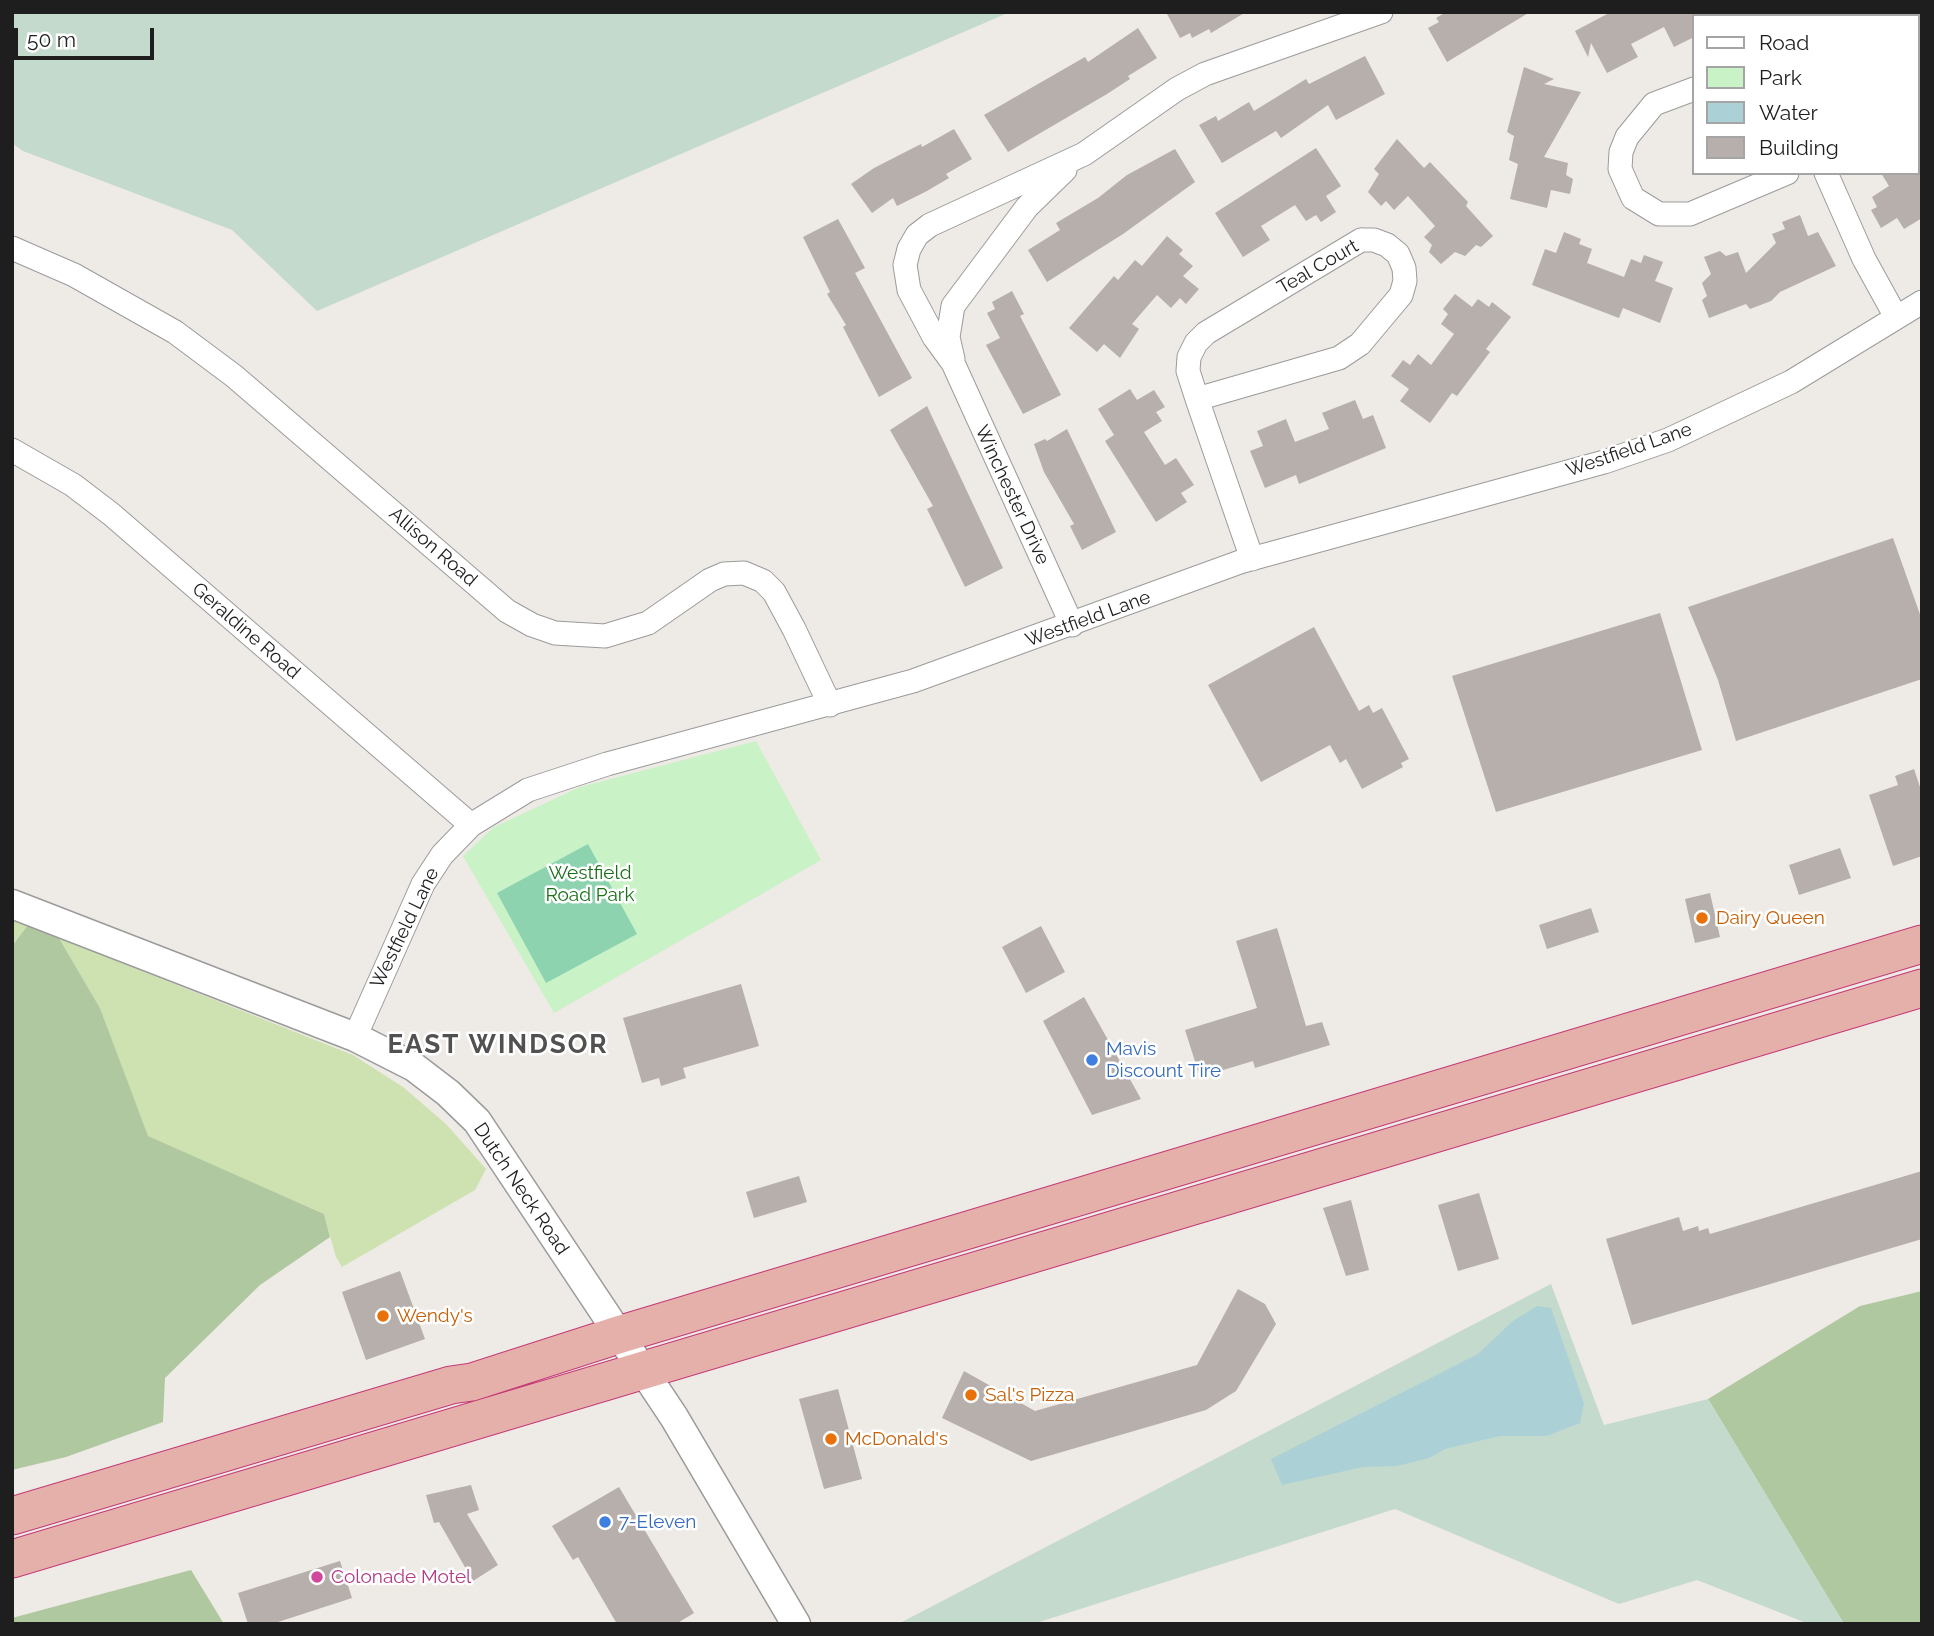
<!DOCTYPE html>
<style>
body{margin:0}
#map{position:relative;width:1934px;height:1636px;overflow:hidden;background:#eeeae5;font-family:Raleway,sans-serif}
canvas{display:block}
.frame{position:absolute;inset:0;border:14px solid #1e1e1e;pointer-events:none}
.legend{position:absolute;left:1692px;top:14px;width:228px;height:161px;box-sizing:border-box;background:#fff;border:2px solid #a5a5a5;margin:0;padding:9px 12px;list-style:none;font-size:21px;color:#1e1e1e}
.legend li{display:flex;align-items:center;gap:14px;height:35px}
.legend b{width:35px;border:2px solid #a5a5a5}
.scale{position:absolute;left:14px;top:28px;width:140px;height:32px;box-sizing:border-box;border:4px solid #1e1e1e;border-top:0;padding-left:9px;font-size:21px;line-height:24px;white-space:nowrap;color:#1e1e1e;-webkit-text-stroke:5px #fff;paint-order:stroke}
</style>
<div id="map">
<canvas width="1934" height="1636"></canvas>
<div class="frame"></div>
<ul class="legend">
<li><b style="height:9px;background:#fff"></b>Road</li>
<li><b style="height:19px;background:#c9f2c7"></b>Park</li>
<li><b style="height:19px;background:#abd1d6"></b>Water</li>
<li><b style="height:19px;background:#b6afab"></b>Building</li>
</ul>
<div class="scale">50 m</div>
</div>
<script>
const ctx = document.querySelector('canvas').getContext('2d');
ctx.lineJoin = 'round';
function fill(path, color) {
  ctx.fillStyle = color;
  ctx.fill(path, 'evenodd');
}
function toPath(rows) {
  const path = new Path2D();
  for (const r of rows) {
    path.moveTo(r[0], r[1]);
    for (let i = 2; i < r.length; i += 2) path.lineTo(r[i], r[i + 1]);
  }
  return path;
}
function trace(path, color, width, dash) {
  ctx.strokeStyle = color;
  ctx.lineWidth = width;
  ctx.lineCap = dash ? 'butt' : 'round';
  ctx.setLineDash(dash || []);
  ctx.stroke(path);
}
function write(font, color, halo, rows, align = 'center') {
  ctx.font = font + ' Raleway,sans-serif';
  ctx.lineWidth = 5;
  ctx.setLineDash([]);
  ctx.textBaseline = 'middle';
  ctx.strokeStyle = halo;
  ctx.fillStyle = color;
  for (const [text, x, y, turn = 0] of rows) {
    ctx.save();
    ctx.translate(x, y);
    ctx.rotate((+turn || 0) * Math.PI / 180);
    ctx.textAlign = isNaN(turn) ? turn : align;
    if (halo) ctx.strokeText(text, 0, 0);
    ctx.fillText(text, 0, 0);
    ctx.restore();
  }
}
fill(toPath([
 [12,920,28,925,12,946],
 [59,938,353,1055,403,1087,446,1124,486,1169,475,1190,342,1267,336,1257,324,1214,147,1136,100,1008]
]), '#cee2b1');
fill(toPath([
 [28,925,59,938,100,1008,148,1136,324,1214,330,1237,260,1285,165,1378,163,1422,66,1457,12,1470,12,946],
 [1922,1291,1922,1624,1844,1624,1708,1399,1860,1306],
 [191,1570,224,1624,12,1624,12,1618]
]), '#afc89f');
fill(toPath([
 [12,12,1010,12,317,311,232,230,23,151,12,143],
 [1551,1284,1604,1425,1708,1399,1844,1624,1809,1624,1697,1580,1619,1604,1395,1509,1033,1624,898,1624]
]), '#c4dacd');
fill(toPath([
 [756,741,821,860,554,1013,463,856,494,827,580,787]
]), '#c9f2c7');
fill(toPath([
 [588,844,637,934,546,983,497,893]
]), '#8dd3b0');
fill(toPath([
 [1537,1306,1551,1308,1584,1403,1580,1423,1547,1436,1500,1436,1445,1449,1429,1458,1397,1466,1363,1467,1282,1485,1271,1459,1478,1354,1513,1321]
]), '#abd1d6');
fill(toPath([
 [1166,12,1246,12,1211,33,1209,29,1192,38,1190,33,1180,38],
 [1446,12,1530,12,1447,62,1428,28,1439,22,1436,18],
 [1611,12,1694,12,1694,37,1674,47,1664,27,1631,44,1638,57,1607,73,1591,43,1588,57,1575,31],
 [1138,28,1157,58,1128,76,1130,79,1107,94,1008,152,984,115,1085,57,1088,62],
 [1365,56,1385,94,1336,120,1328,105,1281,138,1276,131,1222,163,1199,125,1216,116,1218,121,1249,102,1254,111,1306,79,1309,84],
 [1524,67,1554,79,1544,84,1581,92,1544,157,1568,163,1566,175,1573,179,1570,194,1551,190,1547,208,1510,199,1518,164,1509,160,1514,136,1507,132],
 [954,129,972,159,946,174,949,178,927,191,897,206,893,198,872,213,851,184,874,168,921,144,922,147],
 [1397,139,1424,168,1430,162,1468,202,1466,206,1493,236,1481,247,1476,245,1465,256,1455,252,1441,264,1429,252,1432,245,1424,237,1435,226,1408,196,1394,210,1386,201,1381,206,1368,192,1379,174,1374,169],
 [1316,148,1341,186,1326,196,1336,212,1321,222,1316,215,1306,221,1295,205,1261,226,1270,240,1243,257,1215,213],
 [1175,149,1195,182,1123,234,1047,282,1028,250,1060,230,1056,223,1098,198,1127,175],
 [1881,173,1922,173,1922,218,1904,229,1897,218,1881,228,1871,210,1877,207,1872,197,1889,186],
 [1800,215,1808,236,1818,232,1836,266,1780,292,1771,301,1750,309,1746,304,1709,318,1702,300,1707,296,1702,283,1711,274,1704,257,1720,251,1726,256,1738,252,1746,273,1776,243,1772,234,1785,229,1782,222],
 [838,219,865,268,855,273,912,378,879,397,843,327,846,325,827,294,830,292,803,237],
 [1564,232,1581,239,1579,244,1592,249,1587,263,1624,277,1631,259,1641,263,1644,255,1663,262,1655,281,1673,288,1660,323,1623,308,1619,318,1532,285,1545,249,1556,253],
 [1167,236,1183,250,1179,254,1193,266,1183,276,1199,289,1186,304,1180,298,1171,308,1157,295,1132,324,1139,329,1120,358,1104,344,1097,352,1069,328,1114,276,1118,280,1135,260,1142,266],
 [1012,291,1024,314,1020,316,1061,395,1023,414,986,345,1000,338,987,313,995,309,992,302],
 [1455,294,1472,307,1478,299,1489,307,1492,302,1511,317,1486,349,1490,352,1457,396,1452,393,1430,423,1400,401,1409,389,1391,376,1403,360,1410,365,1418,354,1431,365,1454,334,1441,324,1448,314,1443,309],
 [1130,389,1137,400,1154,390,1165,407,1156,412,1162,421,1144,432,1165,465,1176,458,1194,485,1181,493,1187,502,1156,522,1105,441,1114,435,1098,409],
 [1355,400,1363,419,1373,415,1386,448,1299,484,1296,475,1265,488,1250,451,1263,446,1257,431,1286,419,1295,442,1329,429,1322,413],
 [927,406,1003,568,965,587,927,509,933,506,890,430],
 [1067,429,1116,532,1082,550,1070,526,1074,524,1044,472,1034,444,1045,439,1047,441],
 [1893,538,1922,620,1922,679,1736,741,1718,680,1688,607],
 [1660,613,1702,750,1496,812,1452,676],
 [1314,627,1359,711,1369,705,1373,713,1382,708,1409,759,1401,763,1403,767,1362,789,1346,759,1340,763,1330,745,1261,782,1208,685],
 [1914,769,1922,793,1922,856,1893,866,1869,795,1898,785,1895,776],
 [1840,848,1851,878,1799,895,1789,865],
 [1710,893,1720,937,1695,943,1685,899],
 [1591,908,1599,932,1547,949,1539,925],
 [1041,926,1065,972,1026,993,1002,947],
 [1277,928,1306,1026,1322,1022,1330,1045,1255,1068,1253,1061,1200,1077,1185,1030,1257,1008,1236,941],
 [741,984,759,1046,683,1068,686,1078,661,1086,659,1078,642,1083,623,1018],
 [1084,997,1141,1099,1092,1115,1043,1021],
 [1922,1171,1922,1239,1632,1325,1606,1239,1679,1217,1683,1231,1698,1226,1699,1231,1708,1228,1710,1234],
 [799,1176,807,1202,754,1218,746,1192],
 [1479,1193,1499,1259,1458,1271,1438,1205],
 [1351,1200,1369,1270,1346,1276,1323,1208],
 [400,1271,425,1339,366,1360,342,1292],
 [1238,1289,1265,1304,1276,1324,1236,1391,1206,1410,1031,1461,942,1418,964,1371,1035,1411,1197,1365],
 [838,1389,862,1479,824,1489,799,1399],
 [471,1485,479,1510,467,1514,498,1565,473,1581,439,1522,434,1523,426,1495],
 [619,1487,694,1613,676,1624,617,1624,578,1557,573,1560,552,1526],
 [340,1561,352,1598,272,1624,248,1624,238,1593]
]), '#b6afab');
const minor = toPath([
 [1694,89,1654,104,1627,137,1621,152,1620,169,1633,198,1659,214,1690,214,1787,173],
 [1826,173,1864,259,1896,317],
 [1361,240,1374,240,1387,245,1398,254,1404,268,1405,281,1401,295,1360,344,1339,358,1197,399,1188,371,1189,357,1196,343,1206,333,1361,240],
 [12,248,74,275,175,332,234,376,507,611,532,625,555,633,605,636,648,623,710,580,724,574,744,573,763,581,774,592,794,629,830,705],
 [953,359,948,337,953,306,1027,207,1065,170],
 [1197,399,1252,559],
 [12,450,73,485,111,514,471,825],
 [1072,625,953,363,934,337,909,290,905,265,909,249,917,235,930,225,1084,154,1177,89,1205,74,1381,12],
 [355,1037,423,884,442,855,471,825,528,790,607,764,913,681,1240,562,1604,462,1668,440,1791,382,1922,302]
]);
const tertiary = toPath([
 [12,904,355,1037,414,1067,448,1093,477,1121,674,1417,796,1624]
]);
const trunk = toPath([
 [12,1516,451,1385,472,1382,618,1335,1922,944],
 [12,1559,1922,988]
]);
trace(minor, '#9b9b9b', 25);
trace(tertiary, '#9b9b9b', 31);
trace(trunk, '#c43a78', 39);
trace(minor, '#fff', 23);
trace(tertiary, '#fff', 28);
trace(trunk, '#e6b0aa', 37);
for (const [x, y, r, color] of [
 [1702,918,7,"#e8710a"],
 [1092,1060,7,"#3f7fe0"],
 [383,1316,7,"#e8710a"],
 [971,1395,7,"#e8710a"],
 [831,1439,7,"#e8710a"],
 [605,1522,7,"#3f7fe0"],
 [317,1577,7,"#d1479c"]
]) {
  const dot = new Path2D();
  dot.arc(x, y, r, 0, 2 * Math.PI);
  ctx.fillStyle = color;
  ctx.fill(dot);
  trace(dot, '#fff', 2.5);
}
write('19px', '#1e1e1e', '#fff', [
 ["Teal Court",1318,267,-30],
 ["Westfield Lane",1629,450,-19],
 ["Winchester Drive",1012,495,65],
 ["Allison Road",433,547,41],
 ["Westfield Lane",1088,619,-20],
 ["Geraldine Road",246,631,41],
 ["Westfield Lane",405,928,-64],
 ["Dutch Neck Road",521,1189,56]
]);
write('19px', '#1b6f19', '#fff', [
 ["Westfield",590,873],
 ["Road Park",590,895]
]);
write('19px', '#c56008', '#fff', [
 ["Dairy Queen",1716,918],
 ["Wendy's",397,1316],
 ["Sal's Pizza",985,1395],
 ["McDonald's",845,1439]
], 'left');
write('19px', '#366cbe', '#fff', [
 ["Mavis",1106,1049],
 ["Discount Tire",1106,1071],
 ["7-Eleven",619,1522]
], 'left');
write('19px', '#b23c85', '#fff', [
 ["Colonade Motel",331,1577]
], 'left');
ctx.letterSpacing = '2px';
write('bold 26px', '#515151', '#fff', [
 ["EAST WINDSOR",498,1045]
]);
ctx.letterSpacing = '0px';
</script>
